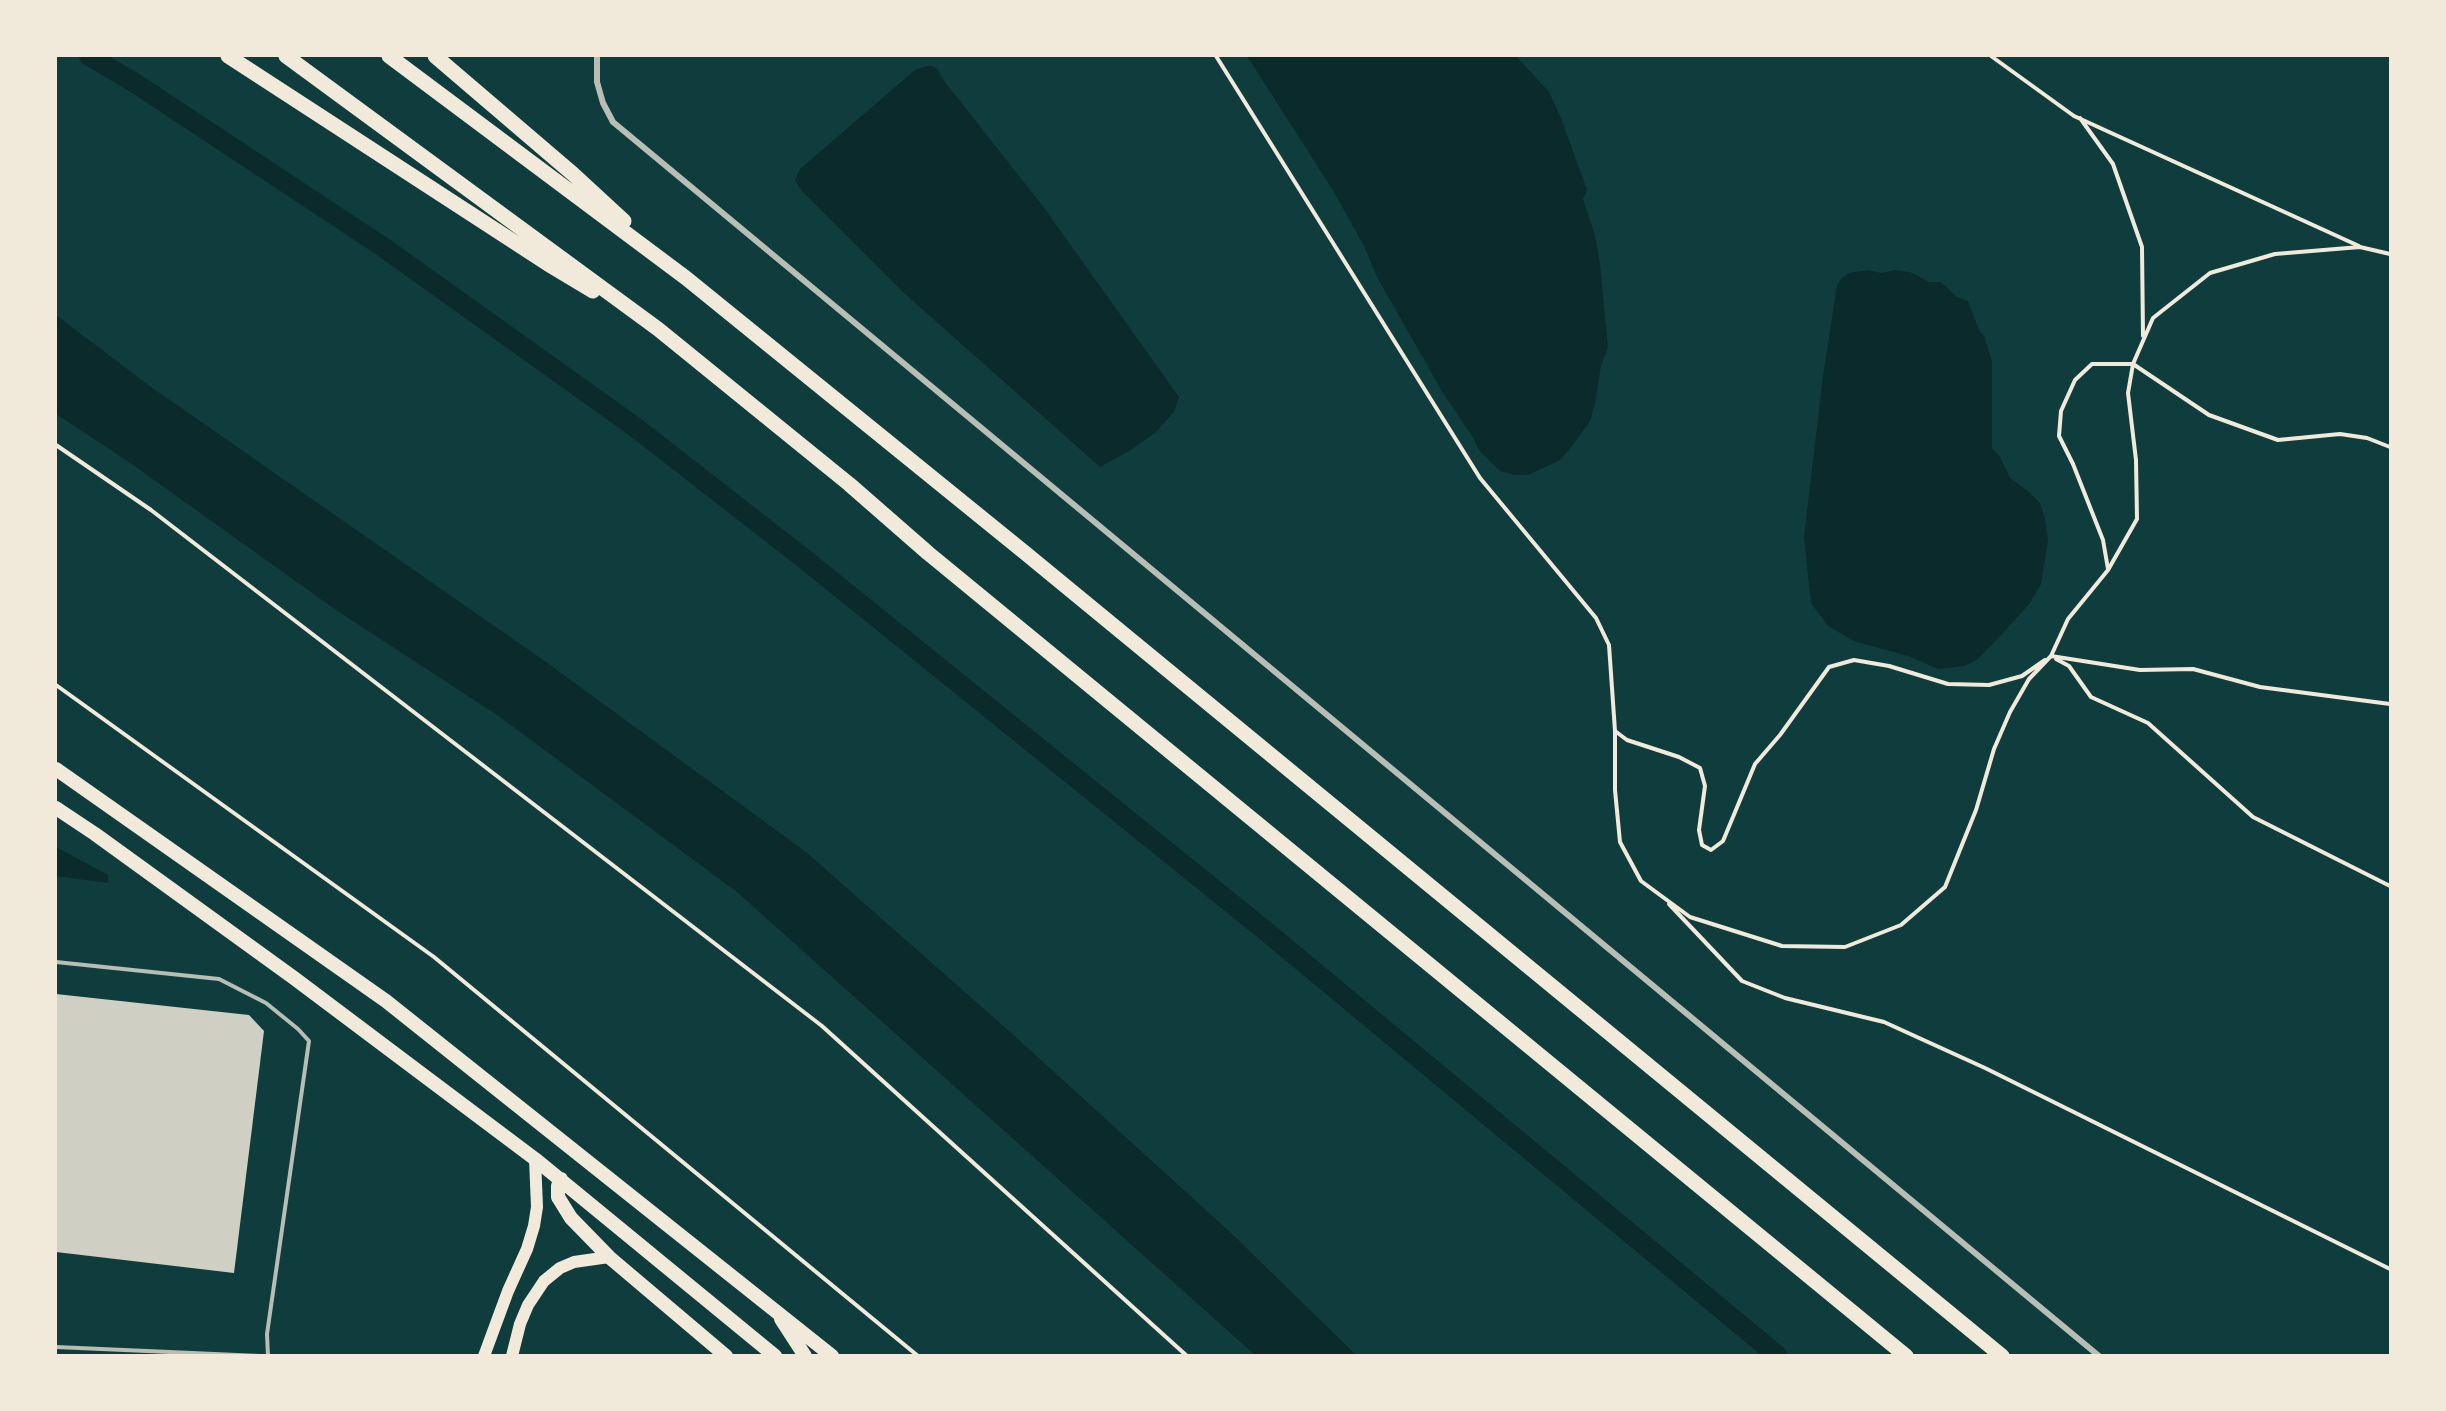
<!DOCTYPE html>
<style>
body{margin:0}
#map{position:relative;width:2446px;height:1411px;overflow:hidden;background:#0f3d3e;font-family:"DM Sans",sans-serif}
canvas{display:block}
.frame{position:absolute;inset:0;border:57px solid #f1e9da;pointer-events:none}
</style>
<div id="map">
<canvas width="2446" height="1411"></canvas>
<div class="frame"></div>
</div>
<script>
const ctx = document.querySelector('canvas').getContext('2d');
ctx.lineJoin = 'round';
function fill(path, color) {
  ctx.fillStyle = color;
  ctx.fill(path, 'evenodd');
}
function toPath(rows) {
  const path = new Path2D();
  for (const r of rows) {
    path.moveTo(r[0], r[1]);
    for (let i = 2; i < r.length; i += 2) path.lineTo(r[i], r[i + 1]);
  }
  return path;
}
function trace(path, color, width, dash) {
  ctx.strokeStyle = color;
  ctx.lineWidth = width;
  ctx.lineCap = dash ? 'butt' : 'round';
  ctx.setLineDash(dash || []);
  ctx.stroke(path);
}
fill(toPath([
 [1247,56,1516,56,1549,92,1561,118,1587,190,1583,199,1595,235,1600,264,1608,348,1601,365,1595,404,1590,421,1569,450,1560,460,1528,475,1515,475,1500,471,1478,449,1474,439,1443,393,1377,277,1365,248,1334,192],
 [926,66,933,66,938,70,945,82,1045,209,1179,397,1174,412,1155,433,1129,451,1100,467,904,293,801,190,795,180,800,169,915,70],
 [1868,270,1881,273,1895,270,1910,272,1929,282,1941,282,1957,297,1968,301,1979,330,1984,336,1992,361,1992,448,2000,457,2010,478,2029,492,2040,503,2045,519,2048,541,2041,584,2030,603,2003,633,1977,660,1964,666,1938,669,1908,656,1854,641,1828,626,1811,603,1804,537,1823,376,1837,285,1841,279,1849,273],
 [56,315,151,387,546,662,806,852,1009,1031,1230,1232,1356,1355,1255,1355,737,892,500,717,336,610,126,460,56,414],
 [56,847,108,875,108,883,56,876]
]), '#0a2a2b');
trace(toPath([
 [89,56,135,83,383,247,635,427,807,561,1262,928,1778,1356]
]), '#0a2a2b', 20);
fill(toPath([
 [56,994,249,1015,264,1031,234,1273,56,1252]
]), '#cfcfc3');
trace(toPath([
 [1216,56,1480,478,1596,618,1609,645,1615,731,1615,790,1620,842,1641,881,1690,917,1782,946,1845,947,1901,925,1945,887,1976,810,1994,749,2010,712,2029,679,2051,656,2068,619,2108,570,2137,519,2136,460,2128,393,2133,364,2153,318,2210,273,2275,254,2360,247,2390,254],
 [1991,56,2074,116,2359,246],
 [2080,118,2113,164,2142,247,2143,336],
 [56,445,151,510,822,1026,1187,1356],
 [2108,569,2103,540,2073,464,2059,436,2061,411,2075,380,2092,364,2133,364,2209,415,2278,440,2340,434,2367,438,2390,447],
 [2051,656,2140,670,2193,669,2260,687,2390,704],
 [2056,659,2069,666,2091,697,2148,723,2253,817,2390,886],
 [56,685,434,957,918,1356],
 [1615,731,1627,740,1679,757,1700,768,1705,786,1699,830,1702,845,1711,850,1723,841,1755,764,1780,735,1829,667,1854,660,1889,666,1948,684,1989,685,2022,676,2045,660],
 [1669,904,1742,981,1785,998,1884,1022,1985,1068,2390,1269]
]), '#f1e9da', 4);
trace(toPath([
 [56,962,219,979,266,1003,298,1029,309,1041,267,1334,268,1356],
 [56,1347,260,1356]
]), '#b8beb3', 4);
trace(toPath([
 [597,56,597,82,603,103,613,122,2099,1356]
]), '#b8beb3', 6);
trace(toPath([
 [484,1356,508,1291,527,1249,534,1226,537,1207,535,1159],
 [512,1356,520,1324,528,1305,544,1281,560,1268,574,1262,609,1257]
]), '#f1e9da', 12);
trace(toPath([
 [56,769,386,1001,832,1356],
 [56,808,95,834,294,978,535,1159,775,1356],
 [561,1179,558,1186,558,1197,571,1218,609,1257,726,1356],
 [781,1319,805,1356]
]), '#f1e9da', 14);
trace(toPath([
 [228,56,548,264,593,291],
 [286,56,658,329,849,484,928,553,1906,1356],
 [389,56,686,278,1024,552,2002,1356],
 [435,56,573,174,624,221]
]), '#f1e9da', 15);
</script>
